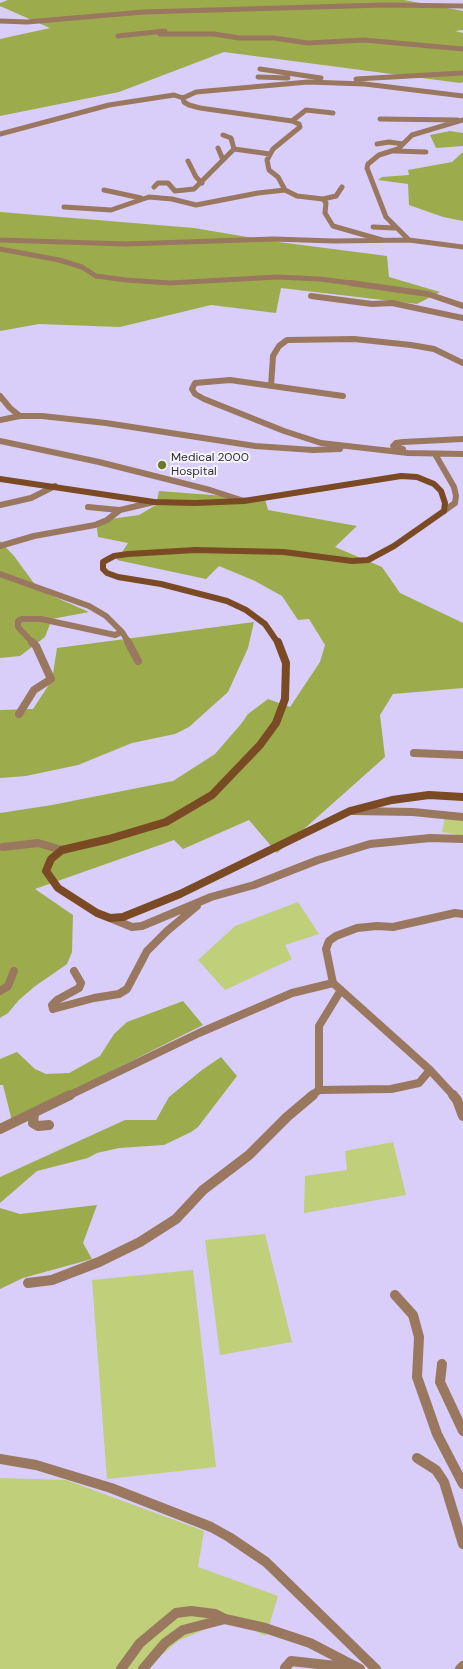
<!DOCTYPE html>
<style>
body{margin:0}
canvas{display:block;background:#d9cdf9}
</style>
<canvas width="463" height="1669"></canvas>
<script>
const ctx = document.querySelector('canvas').getContext('2d');
ctx.lineJoin = 'round';
function fill(path, color) {
  ctx.fillStyle = color;
  ctx.fill(path, 'evenodd');
}
function toPath(rows) {
  const path = new Path2D();
  for (const r of rows) {
    path.moveTo(r[0], r[1]);
    for (let i = 2; i < r.length; i += 2) path.lineTo(r[i], r[i + 1]);
  }
  return path;
}
function trace(path, color, width, dash) {
  ctx.strokeStyle = color;
  ctx.lineWidth = width;
  ctx.lineCap = dash ? 'butt' : 'round';
  ctx.setLineDash(dash || []);
  ctx.stroke(path);
}
function write(font, color, halo, rows, align = 'center') {
  ctx.font = font + ' "DM Sans",sans-serif';
  ctx.lineWidth = 4;
  ctx.setLineDash([]);
  ctx.textBaseline = 'middle';
  ctx.strokeStyle = halo;
  ctx.fillStyle = color;
  for (const [text, x, y, turn = 0] of rows) {
    ctx.save();
    ctx.translate(x, y);
    ctx.rotate((+turn || 0) * Math.PI / 180);
    ctx.textAlign = isNaN(turn) ? turn : align;
    if (halo) ctx.strokeText(text, 0, 0);
    ctx.fillText(text, 0, 0);
    ctx.restore();
  }
}
fill(toPath([
 [445,816,463,819,463,836,442,832],
 [298,902,319,934,285,945,292,959,225,990,198,960,235,926],
 [393,1142,406,1195,304,1213,305,1176,347,1170,345,1151],
 [265,1234,292,1342,220,1355,205,1240],
 [193,1270,216,1467,107,1479,92,1280],
 [0,1478,66,1480,204,1531,198,1567,278,1596,266,1636,229,1619,178,1641,145,1669,0,1669]
]), '#bfcf7a');
fill(toPath([
 [8,0,404,0,463,11,463,30,455,31,463,33,463,82,460,83,224,52,119,92,0,116,0,39,50,28,0,6,0,3],
 [450,131,463,133,463,146,436,148,430,135],
 [463,152,463,221,443,217,409,205,408,184,378,180,382,177,409,175,408,170,452,162],
 [0,212,194,228,271,241,387,256,389,277,440,292,417,304,281,288,276,313,211,305,120,327,39,324,0,331],
 [159,491,265,499,268,510,357,526,335,547,382,567,400,593,463,623,463,688,393,694,380,715,385,757,277,853,249,820,183,849,174,840,35,889,73,915,72,952,67,964,34,987,19,1000,8,1013,0,1018,0,813,52,805,173,781,215,754,241,724,248,714,268,699,290,707,320,662,325,645,309,619,298,620,282,596,255,581,219,566,206,579,117,560,128,543,98,537,96,521,139,515,156,505],
 [0,541,14,556,39,590,89,612,52,619,45,637,20,656,0,658],
 [254,622,248,648,228,692,189,727,175,734,132,743,78,765,26,776,0,778,0,710,33,709,52,680,57,648],
 [183,1001,203,1025,12,1121,3,1085,0,1085,0,1059,17,1052,35,1069,46,1074,69,1073,100,1056,114,1034,127,1022],
 [221,1057,237,1076,198,1127,191,1132,164,1145,119,1148,97,1153,88,1158,37,1171,0,1203,0,1177,125,1120,156,1120,169,1097,202,1070],
 [97,1205,83,1243,92,1259,23,1278,0,1289,0,1208,20,1214]
]), '#9cac4c');
trace(toPath([
 [0,21,27,22,143,12,384,5,463,6],
 [160,34,214,34,239,38,274,38,308,43,364,40,463,49],
 [118,36,165,31],
 [260,69,321,78],
 [258,77,288,78],
 [356,79,463,73],
 [380,119,458,120],
 [292,121,306,110,333,113],
 [0,134,109,105,174,95,183,98],
 [223,135,231,138,234,149],
 [377,144,389,142,403,144],
 [218,148,223,160],
 [394,151,426,152],
 [188,161,196,177,202,183],
 [154,187,158,183,168,183,175,191,194,189,234,149,270,154],
 [104,190,141,198],
 [323,199,336,196,342,187],
 [64,207,111,210,149,197,172,199,196,205,258,193,285,190],
 [373,227,395,228],
 [0,240,126,244,273,239,334,241,409,240,463,247],
 [382,240,333,226,325,213,326,203,323,199,297,196,285,190,278,177,269,170,267,160,273,149,300,127,299,124,292,121,200,108,189,105,184,102,183,98,196,92,308,82,365,84,463,96],
 [409,240,386,217,367,168,368,164,379,155,398,149,412,135,463,120],
 [0,249,59,260,82,267,96,276,126,280,170,283,277,277,320,279,358,284]
]), '#99785f', 5);
trace(toPath([
 [351,283,428,294,463,306],
 [311,296,372,304,392,303,463,318],
 [271,386,273,356,279,346,287,340,354,339,411,345,434,349,463,363],
 [0,396,10,408,20,416],
 [343,396,230,380,195,383,192,389,195,394,204,399,284,431,321,443,408,453,463,454],
 [0,420,20,416,42,416,106,423,255,446,313,450,340,449],
 [0,441,99,462,210,490,244,501],
 [403,449,393,446,396,443,403,442,463,439],
 [435,454,454,487,456,496,455,503,444,511],
 [0,505,31,498,55,486],
 [88,507,119,510],
 [0,546,34,536,95,525,107,520,120,510,154,502],
 [0,574,89,606,106,616,122,632,115,635,41,619,22,619,18,621,18,627,33,643],
 [122,632,129,643]
]), '#99785f', 6);
trace(toPath([
 [128,642,138,661],
 [19,714,34,690,51,679,36,646,32,642],
 [414,753,463,755],
 [352,811,413,812,463,817],
 [3,847,38,843,62,850],
 [110,918,132,927,142,926,211,897,254,885,318,860,370,844,430,838,463,839],
 [74,971,81,983,79,988,57,1000,52,1005,53,1009,94,998,119,994,127,989,147,951,167,931,197,906,197,903],
 [333,983,326,949,329,941,336,936,357,928,377,926,393,927,455,913,463,914],
 [0,991,8,986,14,971],
 [319,1090,391,1089,419,1083,430,1070],
 [68,1096,199,1033,292,993,333,983,430,1070,454,1096],
 [311,1096,319,1090,319,1026,341,990]
]), '#99785f', 8);
trace(toPath([
 [453,1095,457,1100,463,1116],
 [34,1113,33,1123,38,1126,49,1125],
 [0,1129,70,1095],
 [28,1283,52,1280,99,1262,140,1242,176,1219,203,1190,249,1155,287,1117,313,1095],
 [395,1295,413,1315,419,1337,417,1377,437,1434,463,1484],
 [442,1364,440,1382,463,1431],
 [417,1458,436,1470,444,1482,463,1544],
 [0,1459,36,1465,111,1488,211,1527,229,1537,266,1562,376,1669],
 [285,1668,291,1661,354,1668],
 [121,1669,140,1643,176,1613,191,1611,215,1614,225,1619],
 [143,1669,165,1643,183,1630,225,1619,265,1628,310,1643,360,1669],
 [460,1669,463,1666]
]), '#99785f', 10);
trace(toPath([
 [0,479,154,502,195,503,244,501,401,476,417,477,434,484,441,491,445,503,444,511,394,546,368,560,352,561,284,552,195,550,128,554,114,556,103,562,103,569,107,573,118,577,161,584,227,601,246,610,265,624,278,643]
]), '#7a4a24', 6);
trace(toPath([
 [278,642,286,663,285,699,276,723,260,745,212,795,166,822,109,839,62,850,51,859,46,871,58,888,97,913,110,918,123,917,180,894,350,811,392,800,429,795,463,797]
]), '#7a4a24', 8);
for (const [x, y, r, color] of [
 [162,465,5,"#6d7a27"]
]) {
  const dot = new Path2D();
  dot.arc(x, y, r, 0, 2 * Math.PI);
  ctx.fillStyle = color;
  ctx.fill(dot);
  trace(dot, '#f6f5fa', 1.5);
}
write('12px', '#322c41', '#f6f5fa', [
 ["Medical 2000",171,458],
 ["Hospital",171,472]
], 'left');
</script>
